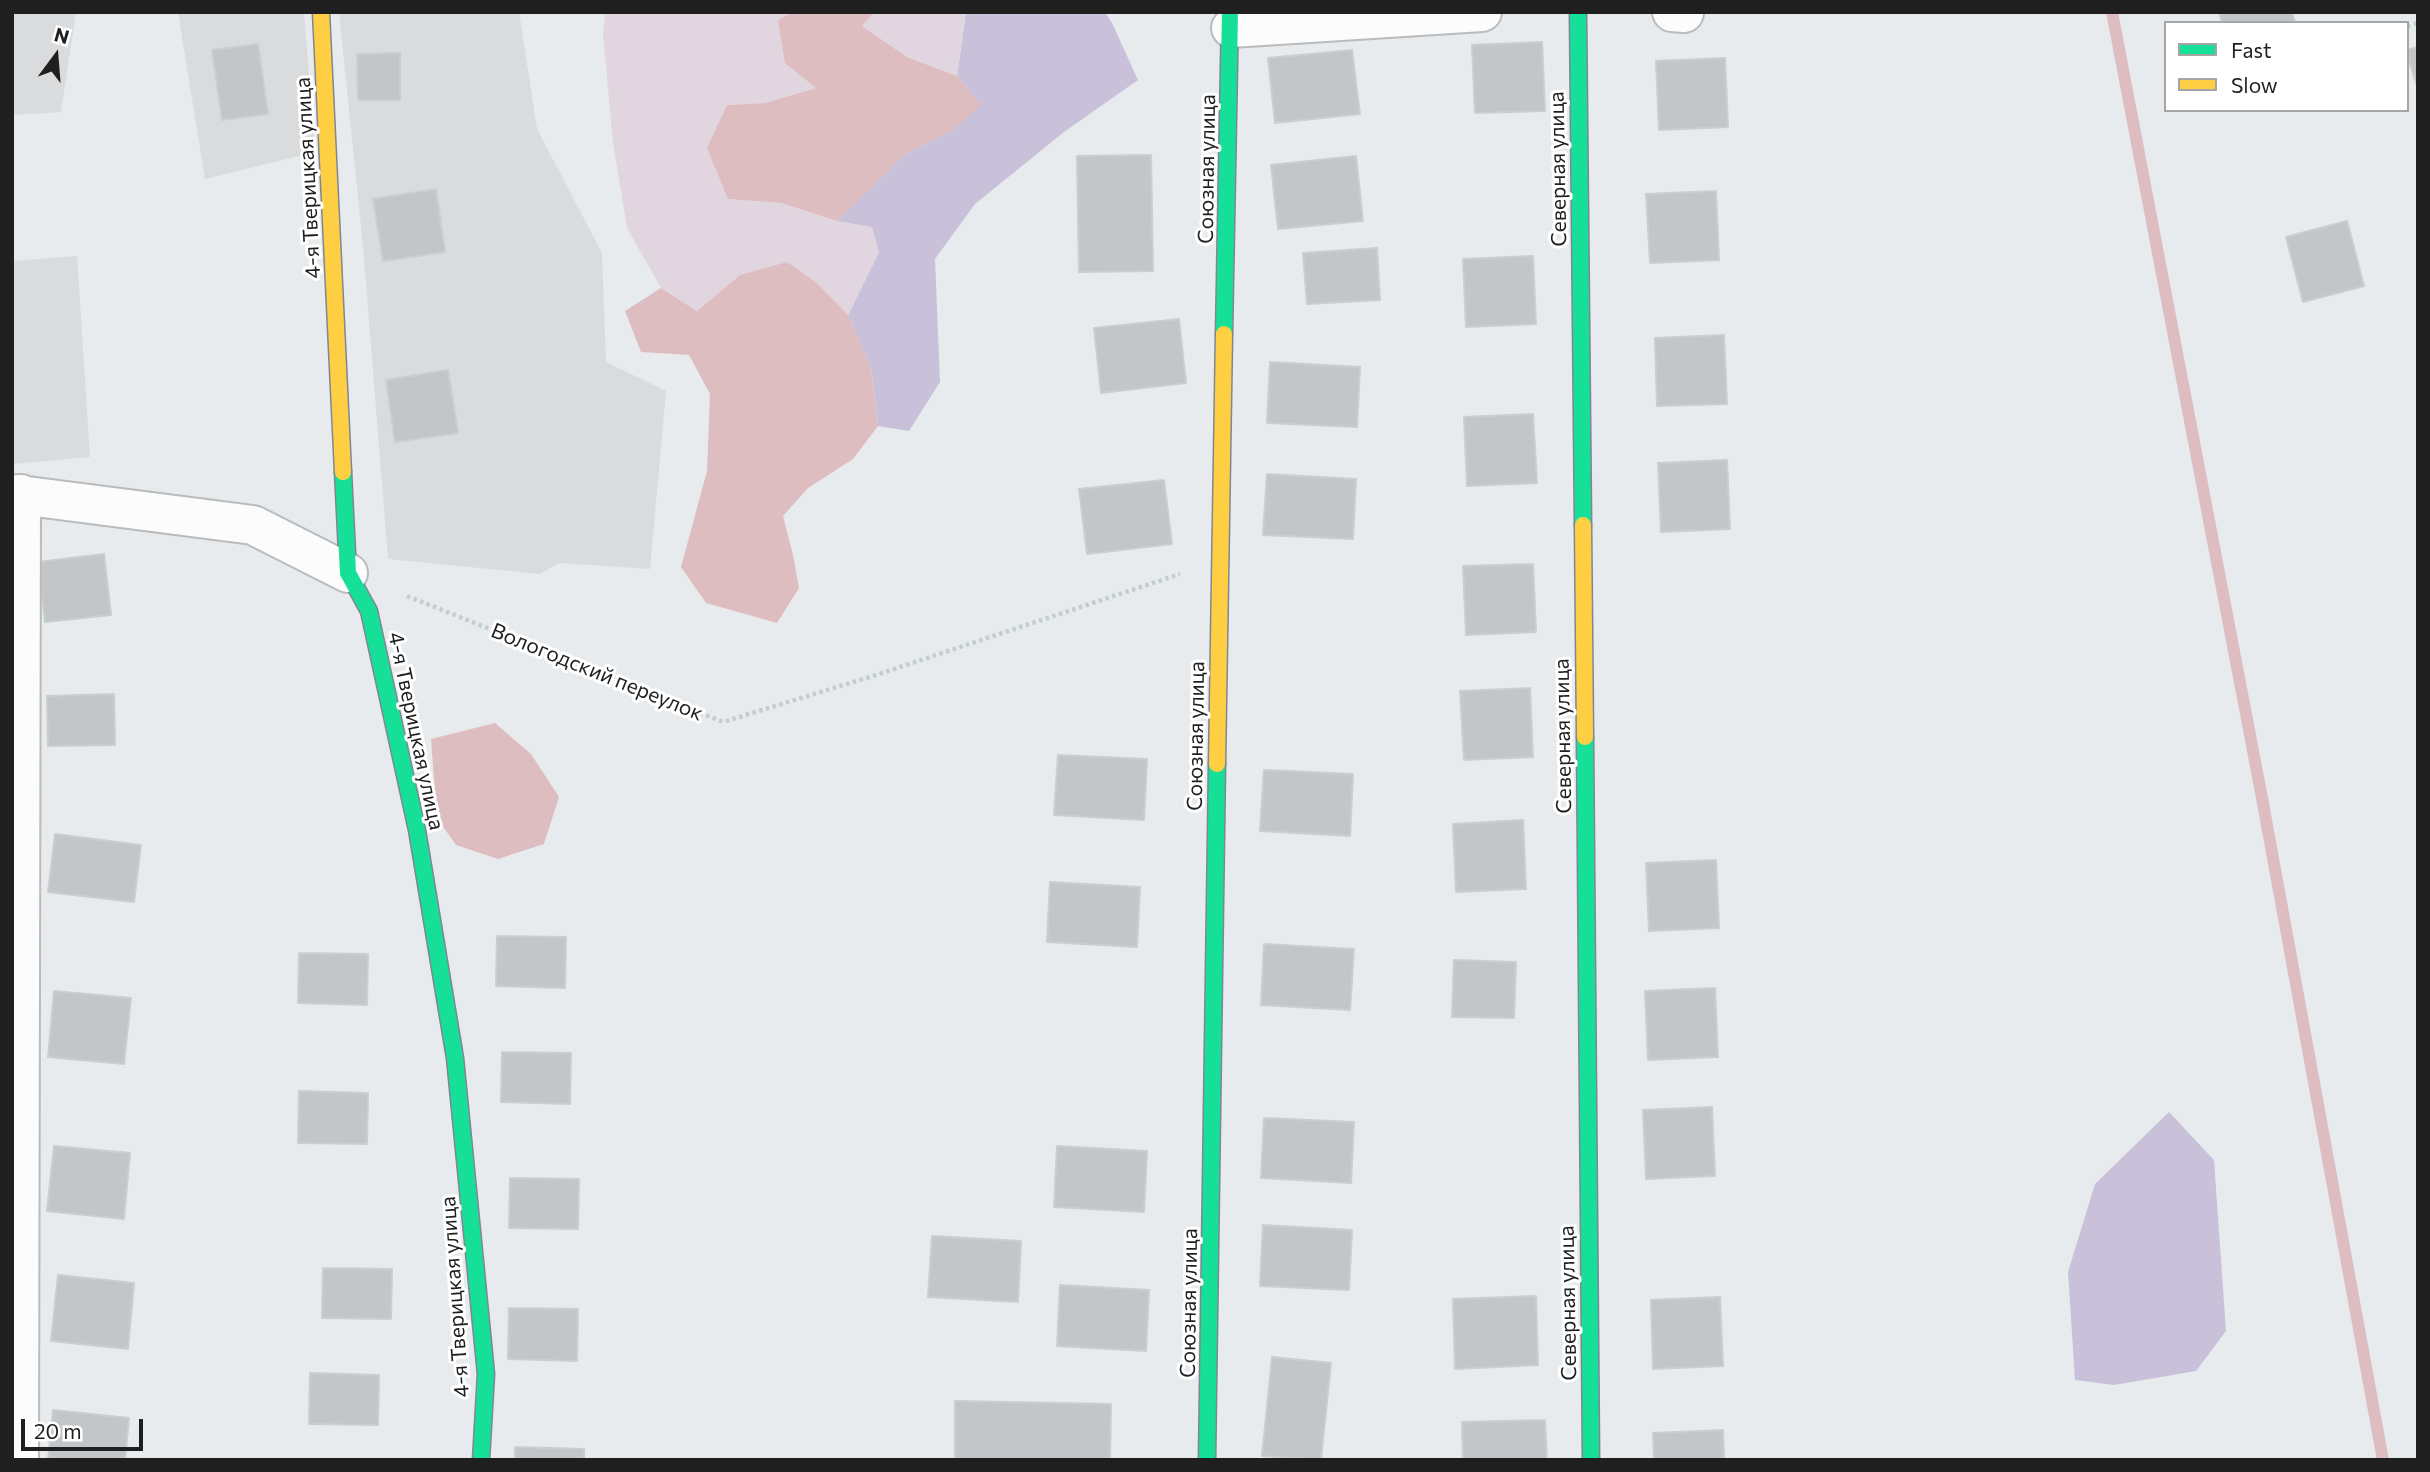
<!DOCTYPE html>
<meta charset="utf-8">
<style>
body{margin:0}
#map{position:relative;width:2430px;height:1472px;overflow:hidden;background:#e8ebed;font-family:Commissioner,sans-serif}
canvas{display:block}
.frame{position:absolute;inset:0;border:14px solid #1f1f1f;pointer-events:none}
.legend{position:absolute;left:2164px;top:21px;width:245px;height:91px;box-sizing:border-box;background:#fff;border:2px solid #a5a5a5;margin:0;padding:9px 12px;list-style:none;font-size:21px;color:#1f1f1f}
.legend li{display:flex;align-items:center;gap:14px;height:35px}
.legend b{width:35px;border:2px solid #a5a5a5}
.north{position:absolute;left:21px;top:21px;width:70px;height:70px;-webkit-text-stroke:5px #fff;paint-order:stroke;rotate:16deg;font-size:19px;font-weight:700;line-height:28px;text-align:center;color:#1f1f1f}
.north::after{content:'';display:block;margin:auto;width:24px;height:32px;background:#1f1f1f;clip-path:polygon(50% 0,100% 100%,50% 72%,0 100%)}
.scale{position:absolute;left:21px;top:1419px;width:122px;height:32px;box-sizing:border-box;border:4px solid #1f1f1f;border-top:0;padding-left:9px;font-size:21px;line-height:24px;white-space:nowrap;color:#1f1f1f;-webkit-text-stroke:5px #fff;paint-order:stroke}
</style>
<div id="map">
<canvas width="2430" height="1472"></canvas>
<div class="frame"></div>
<ul class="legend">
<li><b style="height:9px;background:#16e098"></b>Fast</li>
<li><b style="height:9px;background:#ffcf43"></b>Slow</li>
</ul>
<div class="north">N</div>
<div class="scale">20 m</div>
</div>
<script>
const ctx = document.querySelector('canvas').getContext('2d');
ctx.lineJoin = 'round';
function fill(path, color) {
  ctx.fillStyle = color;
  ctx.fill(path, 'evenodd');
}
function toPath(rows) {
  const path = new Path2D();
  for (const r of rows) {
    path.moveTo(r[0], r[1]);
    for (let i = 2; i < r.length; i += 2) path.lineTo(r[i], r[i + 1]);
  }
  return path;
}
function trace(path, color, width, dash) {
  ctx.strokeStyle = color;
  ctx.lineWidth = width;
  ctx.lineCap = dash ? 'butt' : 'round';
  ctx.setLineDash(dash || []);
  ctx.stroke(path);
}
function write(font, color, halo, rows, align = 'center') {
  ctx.font = font + ' Commissioner,sans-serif';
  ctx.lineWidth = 6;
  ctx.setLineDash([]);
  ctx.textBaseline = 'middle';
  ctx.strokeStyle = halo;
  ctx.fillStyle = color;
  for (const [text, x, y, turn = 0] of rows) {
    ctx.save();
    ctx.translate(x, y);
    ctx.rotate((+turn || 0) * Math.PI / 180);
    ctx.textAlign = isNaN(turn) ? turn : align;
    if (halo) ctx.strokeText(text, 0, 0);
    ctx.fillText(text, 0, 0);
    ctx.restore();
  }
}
fill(toPath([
 [12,12,76,12,61,112,12,115],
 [178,12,304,12,315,152,205,179],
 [339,12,519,12,537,129,602,253,606,362,666,391,650,569,559,563,540,574,388,559,363,246],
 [77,256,90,457,12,464,12,261]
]), '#d9dbdc');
fill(toPath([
 [966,12,1105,12,1113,25,1138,80,1064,132,975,204,935,259,940,382,909,431,878,426,871,368,848,315,879,252,837,221,904,155,954,129,980,104,957,76],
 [2169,1112,2214,1160,2226,1331,2196,1371,2114,1385,2075,1380,2068,1272,2095,1184]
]), '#c9c1da');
fill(toPath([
 [605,12,793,12,778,20,816,88,765,103,727,105,728,199,781,203,837,221,872,227,879,252,848,315,818,284,740,275,697,311,661,288,627,228,613,143,603,34],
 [874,12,966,12,957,76,907,57,862,26]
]), '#e1d6e0');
fill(toPath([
 [793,12,874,12,862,26,907,57,957,76,981,105,954,129,904,155,837,221,781,203,728,199,707,148,727,105,765,103,816,88,785,63,778,20],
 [787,262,818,284,848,315,871,368,878,426,853,459,808,488,783,516,793,555,799,588,777,623,706,603,681,567,707,471,710,394,689,355,641,352,625,311,661,288,697,311,740,275],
 [495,723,531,754,559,797,544,844,498,859,456,845,437,818,431,739]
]), '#debdc0');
trace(toPath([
 [2112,12,2262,798,2383,1460]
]), '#debdc0', 12);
const building = toPath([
 [2219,12,2292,12,2295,23,2222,23,2219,12],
 [1542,42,1545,111,1475,113,1472,45,1542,42],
 [258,44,268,114,222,120,212,50,258,44],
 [2418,47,2418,89,2407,55,2407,50,2418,47],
 [1352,50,1360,114,1275,123,1268,58,1352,50],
 [400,53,400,100,358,100,357,54,400,53],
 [1725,58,1728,127,1659,130,1656,61,1725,58],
 [1151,155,1153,271,1079,272,1077,156,1151,155],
 [1356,156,1363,221,1278,229,1271,165,1356,156],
 [436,189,445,252,383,261,373,199,436,189],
 [1716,191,1719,260,1650,263,1646,194,1716,191],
 [2347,221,2364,286,2303,302,2286,237,2347,221],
 [1377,248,1380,300,1307,304,1303,253,1377,248],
 [1533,256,1536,324,1466,327,1463,259,1533,256],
 [1179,319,1186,383,1101,393,1094,328,1179,319],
 [1724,335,1727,404,1657,406,1655,338,1724,335],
 [1270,362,1360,367,1357,427,1267,423,1270,362],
 [448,370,458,433,395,442,386,380,448,370],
 [1533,414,1537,483,1467,486,1464,417,1533,414],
 [1727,460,1730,529,1661,532,1658,463,1727,460],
 [1267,474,1356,479,1353,539,1263,535,1267,474],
 [1164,480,1172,544,1087,554,1079,489,1164,480],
 [104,554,111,615,45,622,38,562,104,554],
 [1533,564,1536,632,1466,635,1463,566,1533,564],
 [1530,688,1533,757,1464,760,1460,691,1530,688],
 [114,694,115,745,48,746,47,696,114,694],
 [1058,755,1147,759,1144,820,1054,815,1058,755],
 [1264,770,1353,774,1350,836,1260,831,1264,770],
 [1523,820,1526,889,1456,892,1453,824,1523,820],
 [55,834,141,845,134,902,48,892,55,834],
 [1716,860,1719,928,1649,931,1646,863,1716,860],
 [1050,882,1140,887,1137,947,1047,942,1050,882],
 [497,936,566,937,565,988,496,986,497,936],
 [1264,944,1354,949,1350,1010,1261,1005,1264,944],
 [299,953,368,954,367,1005,298,1003,299,953],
 [1454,960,1516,962,1514,1018,1452,1017,1454,960],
 [1715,988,1718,1057,1648,1060,1645,991,1715,988],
 [54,991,131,998,124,1064,48,1057,54,991],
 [502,1052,571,1053,570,1104,501,1102,502,1052],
 [299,1091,368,1093,367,1144,298,1143,299,1091],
 [1712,1107,1715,1176,1646,1179,1643,1110,1712,1107],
 [1264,1118,1354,1122,1351,1183,1261,1178,1264,1118],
 [54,1146,130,1153,124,1219,47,1211,54,1146],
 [1057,1146,1147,1151,1144,1212,1054,1207,1057,1146],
 [510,1178,579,1179,578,1229,509,1228,510,1178],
 [1263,1225,1352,1230,1349,1290,1260,1286,1263,1225],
 [932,1236,1021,1241,1018,1302,928,1297,932,1236],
 [323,1268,392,1269,391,1319,322,1318,323,1268],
 [58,1275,134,1283,128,1349,51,1341,58,1275],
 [1060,1285,1149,1290,1146,1351,1057,1346,1060,1285],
 [1536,1296,1538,1365,1455,1369,1453,1299,1536,1296],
 [1720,1297,1723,1366,1653,1369,1651,1300,1720,1297],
 [509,1308,578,1309,577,1361,508,1359,509,1308],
 [1272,1357,1331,1363,1321,1460,1262,1456,1272,1357],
 [310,1373,379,1375,378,1425,309,1424,310,1373],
 [955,1401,1111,1404,1110,1460,955,1460,955,1401],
 [53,1410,129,1418,125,1460,48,1460,53,1410],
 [1545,1420,1547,1460,1463,1460,1462,1422,1545,1420],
 [1723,1430,1724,1460,1654,1460,1653,1433,1723,1430],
 [515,1447,584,1449,584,1460,515,1460,515,1447]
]);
fill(building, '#c3c6c8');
trace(building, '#c9ced0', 2);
const street = toPath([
 [1672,12,1684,13],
 [1231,28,1482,12],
 [12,494,253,525,348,573],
 [19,1460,21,494]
]);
const fast = toPath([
 [1578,12,1583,525],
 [1224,334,1230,12],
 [343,472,348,573,369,611,417,830,455,1058,486,1374,481,1460],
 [1585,737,1591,1460],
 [1207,1460,1217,764]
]);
const slow = toPath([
 [321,12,343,472],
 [1583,525,1585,737],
 [1217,764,1224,334]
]);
trace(street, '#b9bbbc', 42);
trace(fast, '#818696', 19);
trace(slow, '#818696', 19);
trace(toPath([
 [2407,26,2418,23],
 [407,596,723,722,876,675,1180,574]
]), '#c2cecc', 4.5, [3.5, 3.5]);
trace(street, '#fcfcfc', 38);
trace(fast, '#16e098', 16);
trace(slow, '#ffcf43', 16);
write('21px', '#1f1f1f', '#fff', [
 ["Союзная улица",1207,169,-89],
 ["Северная улица",1558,169,-91],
 ["4-я Тверицкая улица",308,178,-93],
 ["Вологодский переулок",597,672,22],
 ["4-я Тверицкая улица",416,731,78],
 ["Союзная улица",1196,736,-89],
 ["Северная улица",1563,736,-91],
 ["4-я Тверицкая улица",455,1297,-94],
 ["Союзная улица",1189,1303,-89],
 ["Северная улица",1568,1303,-91]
]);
</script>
